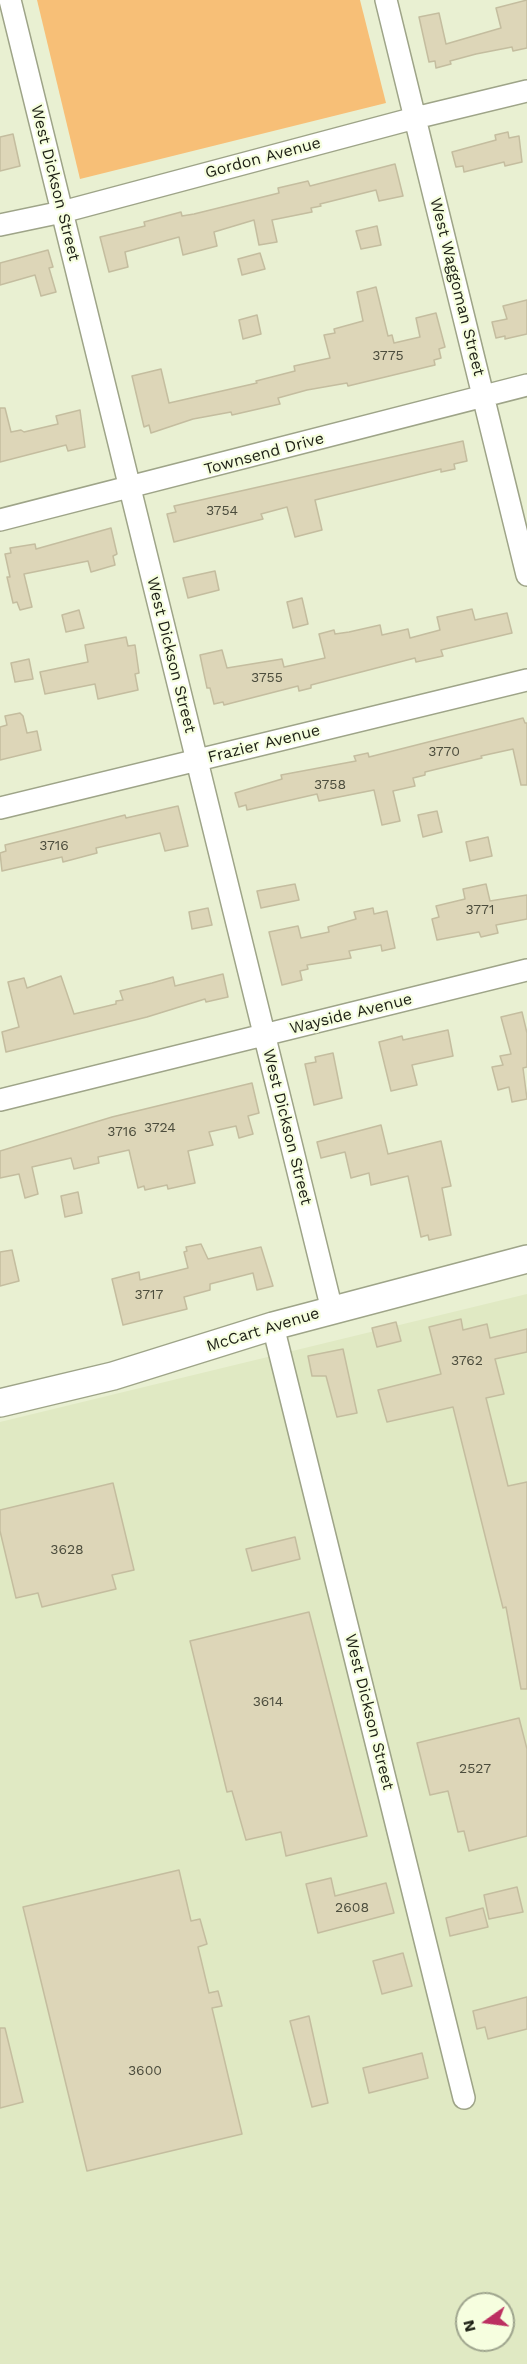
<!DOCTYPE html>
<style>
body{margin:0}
#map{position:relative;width:527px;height:2364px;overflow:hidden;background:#e9f0d2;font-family:"Work Sans",sans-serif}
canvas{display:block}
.north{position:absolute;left:455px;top:2292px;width:60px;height:60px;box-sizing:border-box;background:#f6fedf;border:2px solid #9fa58e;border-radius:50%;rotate:256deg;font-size:16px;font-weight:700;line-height:24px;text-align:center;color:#1c1f14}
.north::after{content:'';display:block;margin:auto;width:21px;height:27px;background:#bc2f61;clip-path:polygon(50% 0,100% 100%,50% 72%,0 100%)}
</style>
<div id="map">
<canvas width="527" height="2364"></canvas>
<div class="north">N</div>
</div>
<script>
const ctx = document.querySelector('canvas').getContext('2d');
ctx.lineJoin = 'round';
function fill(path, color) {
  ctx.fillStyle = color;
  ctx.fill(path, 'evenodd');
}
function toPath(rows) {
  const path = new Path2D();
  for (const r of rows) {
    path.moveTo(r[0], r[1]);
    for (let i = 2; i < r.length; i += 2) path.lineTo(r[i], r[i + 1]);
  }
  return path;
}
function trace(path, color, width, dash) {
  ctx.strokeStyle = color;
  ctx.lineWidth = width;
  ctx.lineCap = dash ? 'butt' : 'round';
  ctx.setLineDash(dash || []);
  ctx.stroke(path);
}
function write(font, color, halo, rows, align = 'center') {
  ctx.font = font + ' "Work Sans",sans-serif';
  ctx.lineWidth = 4.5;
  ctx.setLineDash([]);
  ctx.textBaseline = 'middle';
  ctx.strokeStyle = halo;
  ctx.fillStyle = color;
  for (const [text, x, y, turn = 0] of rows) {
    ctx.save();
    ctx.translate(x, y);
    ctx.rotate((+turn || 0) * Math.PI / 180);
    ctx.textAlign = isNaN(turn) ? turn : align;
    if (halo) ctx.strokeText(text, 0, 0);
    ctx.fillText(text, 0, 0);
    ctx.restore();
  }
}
fill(toPath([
 [527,1294,527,2364,0,2364,0,1422],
 [467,2304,503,2304,503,2340,467,2340]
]), '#e0e9c3');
fill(toPath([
 [37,0,360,0,386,103,80,179]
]), '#f7bf77');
const building = toPath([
 [527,0,527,48,513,51,512,47,476,54,450,61,451,64,436,68,435,61,429,62,419,17,439,13,446,44,501,28,496,8,527,0],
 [508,132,509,138,519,136,522,162,505,166,504,162,464,172,463,166,456,167,452,152,496,140,495,135,508,132],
 [13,134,20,166,0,171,0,137,13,134],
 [395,164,403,196,379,201,376,190,320,204,321,206,311,208,312,212,272,220,277,242,259,245,254,220,214,232,217,246,183,255,179,237,125,252,128,267,109,272,100,237,145,226,144,222,181,212,182,216,194,214,279,193,278,188,308,181,310,186,395,164],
 [377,226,381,245,361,249,356,231,377,226],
 [48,250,53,267,49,268,56,292,41,296,35,275,0,285,0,263,48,250],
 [260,253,265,269,242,275,238,259,260,253],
 [376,287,388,336,392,335,394,343,420,337,416,318,436,313,445,347,439,349,441,358,434,360,435,365,348,386,347,383,307,390,278,398,280,404,232,415,231,412,193,419,151,433,149,425,144,427,132,376,161,369,169,403,257,383,256,381,295,371,294,366,330,358,324,335,335,333,334,329,363,321,357,292,376,287],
 [527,300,527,334,505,339,505,336,496,338,492,322,507,319,503,306,527,300],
 [257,315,261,334,243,339,239,320,257,315],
 [0,408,5,408,11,432,21,430,24,432,58,424,56,416,80,410,85,447,68,451,66,445,0,462,0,408],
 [463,441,467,461,454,464,455,469,441,472,441,469,315,500,322,530,295,537,287,507,261,514,263,519,174,542,167,514,176,512,174,506,463,441],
 [111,528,117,554,113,556,115,565,91,572,88,561,24,574,32,607,20,610,17,602,13,603,7,577,10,577,5,554,11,553,10,548,35,544,36,549,111,528],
 [215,571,219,590,188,598,183,578,215,571],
 [302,598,308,624,293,628,287,602,302,598],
 [472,609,475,620,507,613,512,633,441,650,443,656,416,662,415,658,311,685,311,688,299,691,298,686,224,705,223,702,214,704,210,688,207,688,200,655,222,650,227,668,282,659,284,667,325,658,319,634,334,630,335,634,349,632,380,625,382,635,408,629,410,638,440,630,437,617,472,609],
 [79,610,84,628,66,632,62,615,79,610],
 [126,637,128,646,135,645,139,673,135,674,138,690,98,699,95,684,45,694,40,672,88,662,85,645,126,637],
 [29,659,33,679,15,682,11,663,29,659],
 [20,713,23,716,27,733,37,731,41,750,0,760,0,727,7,725,5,716,20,713],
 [523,718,525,723,527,723,527,785,521,785,513,749,481,756,482,758,425,772,425,775,413,778,415,786,393,791,400,821,382,825,374,790,319,801,317,794,247,810,246,805,239,807,235,793,282,779,281,775,356,761,354,756,368,753,369,757,523,718],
 [178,806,188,846,165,851,160,833,96,848,97,853,63,862,62,857,2,871,0,853,6,851,5,845,125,815,126,818,178,806],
 [437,811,442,832,423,837,418,815,437,811],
 [488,837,492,856,470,861,466,842,488,837],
 [295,884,299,900,261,908,257,891,295,884],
 [486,884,490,901,527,895,527,919,496,925,498,933,481,937,479,932,437,940,432,919,439,917,436,906,465,899,463,889,486,884],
 [208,908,212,925,192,929,189,912,208,908],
 [373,908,374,914,387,911,395,948,382,951,381,945,349,951,351,958,307,965,308,969,300,971,302,980,282,985,269,932,298,926,301,938,329,932,328,927,356,919,354,912,373,908],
 [223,974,228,997,206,1002,205,999,147,1017,6,1052,2,1032,19,1027,8,982,24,978,27,988,61,976,74,1014,116,1004,116,1001,123,1000,120,991,152,983,173,977,175,986,223,974],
 [522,1012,527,1033,527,1067,523,1068,527,1099,512,1102,509,1087,498,1090,492,1067,503,1065,500,1056,511,1054,501,1017,522,1012],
 [448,1030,453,1056,412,1065,417,1085,391,1091,379,1042,402,1036,403,1040,448,1030],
 [333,1053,342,1098,314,1105,305,1064,316,1062,315,1057,333,1053],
 [252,1083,259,1113,248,1116,253,1134,239,1138,236,1126,209,1132,213,1145,188,1151,195,1183,168,1189,167,1185,145,1190,144,1186,138,1188,129,1150,98,1157,99,1163,74,1169,71,1158,32,1167,38,1194,25,1198,19,1174,0,1178,0,1151,112,1117,252,1083],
 [381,1125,388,1154,441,1141,451,1186,442,1188,451,1235,429,1240,428,1235,421,1237,408,1176,371,1185,369,1173,351,1178,345,1152,321,1158,317,1142,381,1125],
 [78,1192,82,1213,65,1217,61,1196,78,1192],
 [201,1244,208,1259,261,1247,273,1286,257,1290,253,1273,210,1284,210,1290,184,1297,187,1309,123,1325,112,1279,139,1272,140,1280,188,1268,184,1252,187,1251,186,1247,201,1244],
 [12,1250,19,1281,0,1286,0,1252,12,1250],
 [461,1319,463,1330,487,1324,490,1338,527,1329,527,1352,495,1359,504,1394,486,1398,508,1486,527,1482,527,1689,521,1689,506,1607,503,1608,453,1407,387,1422,378,1390,441,1374,429,1327,461,1319],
 [396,1322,401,1341,377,1347,372,1328,396,1322],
 [343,1349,357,1413,337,1417,326,1376,312,1376,308,1356,343,1349],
 [113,1483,134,1570,112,1575,116,1589,42,1607,38,1593,16,1598,0,1531,0,1510,113,1483],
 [295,1537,300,1559,252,1571,246,1549,295,1537],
 [309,1612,367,1836,286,1856,281,1832,246,1840,232,1791,227,1792,190,1641,309,1612],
 [519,1718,527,1749,527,1836,469,1851,464,1831,458,1832,448,1791,430,1795,417,1743,519,1718],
 [179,1870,191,1921,200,1919,207,1944,198,1947,209,1993,218,1991,222,2006,212,2008,242,2134,87,2171,23,1907,179,1870],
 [331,1878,335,1896,386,1883,394,1913,318,1933,306,1884,331,1878],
 [517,1887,523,1912,489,1919,484,1895,517,1887],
 [483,1908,488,1927,450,1936,446,1918,483,1908],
 [403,1953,412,1986,382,1994,373,1961,403,1953],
 [527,1997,527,2029,488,2039,485,2027,477,2029,473,2011,527,1997],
 [309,2016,328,2103,312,2107,290,2021,309,2016],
 [0,2028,5,2028,23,2102,0,2108,0,2028],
 [422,2053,428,2078,369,2093,363,2068,422,2053]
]);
fill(building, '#ddd6b8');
trace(building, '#c4bd9f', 1.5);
const minor = toPath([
 [10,0,332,1310],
 [386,0,527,575],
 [0,225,62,212,415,118,527,91],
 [0,520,527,385],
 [0,808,527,680],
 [0,1100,527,970],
 [273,1326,464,2098]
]);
const major = toPath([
 [0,1403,113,1376,273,1326,527,1259]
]);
trace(minor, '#9ea488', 24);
trace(major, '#9ea488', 30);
trace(minor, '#fff', 21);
trace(major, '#fff', 27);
write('14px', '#4c4d3d', null, [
 ["3775",388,356],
 ["3754",222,511],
 ["3755",267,678],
 ["3770",444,752],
 ["3758",330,785],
 ["3716",54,846],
 ["3771",480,910],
 ["3724",160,1128],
 ["3716",122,1132],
 ["3717",149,1295],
 ["3762",467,1361],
 ["3628",67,1550],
 ["3614",268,1702],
 ["2527",475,1769],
 ["2608",352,1908],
 ["3600",145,2071]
]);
write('16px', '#1c1f14', '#f6fedf', [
 ["Gordon Avenue",263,158,-15],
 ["West Dickson Street",55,183,76],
 ["West Waggoman Street",457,287,76],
 ["Townsend Drive",264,454,-15],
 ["West Dickson Street",171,655,76],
 ["Frazier Avenue",264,744,-14],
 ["Wayside Avenue",351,1014,-14],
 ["West Dickson Street",287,1127,76],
 ["McCart Avenue",263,1330,-17],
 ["West Dickson Street",369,1712,76]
]);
</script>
